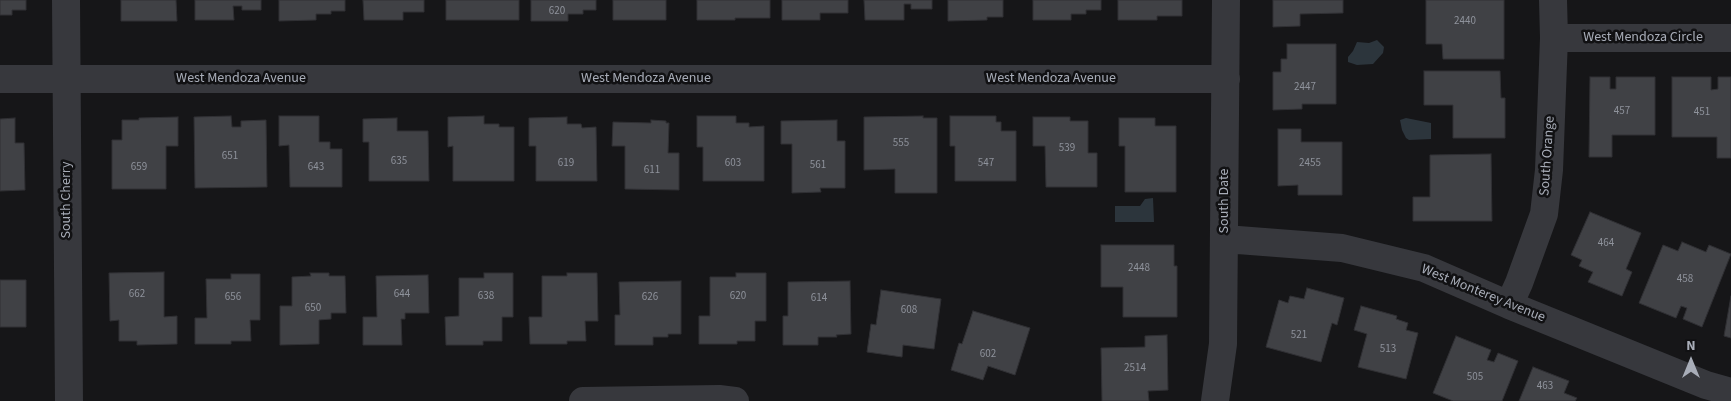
<!DOCTYPE html>
<style>
body{margin:0}
#map{position:relative;width:1731px;height:401px;overflow:hidden;background:#161618;font-family:"Source Sans 3",sans-serif}
canvas{display:block}
.north{position:absolute;left:1666px;top:336px;width:50px;height:50px;-webkit-text-stroke:4px #111113;paint-order:stroke;rotate:0deg;font-size:14px;font-weight:700;line-height:20px;text-align:center;color:#a8adb8}
.north::after{content:'';display:block;margin:auto;width:18px;height:22px;background:#a8adb8;clip-path:polygon(50% 0,100% 100%,50% 72%,0 100%)}
</style>
<div id="map">
<canvas width="1731" height="401"></canvas>
<div class="north">N</div>
</div>
<script>
const ctx = document.querySelector('canvas').getContext('2d');
ctx.lineJoin = 'round';
function fill(path, color) {
  ctx.fillStyle = color;
  ctx.fill(path, 'evenodd');
}
function toPath(rows) {
  const path = new Path2D();
  for (const r of rows) {
    path.moveTo(r[0], r[1]);
    for (let i = 2; i < r.length; i += 2) path.lineTo(r[i], r[i + 1]);
  }
  return path;
}
function trace(path, color, width, dash) {
  ctx.strokeStyle = color;
  ctx.lineWidth = width;
  ctx.lineCap = dash ? 'butt' : 'round';
  ctx.setLineDash(dash || []);
  ctx.stroke(path);
}
function write(font, color, halo, rows, align = 'center') {
  ctx.font = font + ' "Source Sans 3",sans-serif';
  ctx.lineWidth = 5;
  ctx.setLineDash([]);
  ctx.textBaseline = 'middle';
  ctx.strokeStyle = halo;
  ctx.fillStyle = color;
  for (const [text, x, y, turn = 0] of rows) {
    ctx.save();
    ctx.translate(x, y);
    ctx.rotate((+turn || 0) * Math.PI / 180);
    ctx.textAlign = isNaN(turn) ? turn : align;
    if (halo) ctx.strokeText(text, 0, 0);
    ctx.fillText(text, 0, 0);
    ctx.restore();
  }
}
fill(toPath([
 [1377,40,1384,47,1383,53,1373,64,1357,65,1348,62,1348,57,1353,51,1357,42,1369,43],
 [1406,118,1431,123,1431,139,1409,140,1406,138,1402,130,1400,120],
 [1153,198,1154,222,1115,222,1115,206,1140,206,1145,199]
]), '#2c353c');
const building = toPath([
 [0,0,26,0,26,10,12,10,12,15,0,15,0,0],
 [121,0,176,0,177,21,121,21,121,0],
 [195,0,261,0,261,10,242,10,242,6,233,6,234,20,195,20,195,0],
 [279,0,345,0,345,11,331,11,331,14,316,14,316,20,279,21,279,0],
 [363,0,424,0,424,12,403,12,403,20,364,20,363,0],
 [446,0,519,0,519,20,446,20,446,0],
 [531,0,596,0,596,10,583,10,583,14,568,14,568,21,531,21,531,0],
 [613,0,666,0,666,20,613,20,613,0],
 [697,0,770,0,770,18,735,18,735,20,697,20,697,0],
 [782,0,848,0,848,13,820,13,820,20,782,20,782,0],
 [864,0,932,0,932,9,911,9,911,4,904,4,904,20,865,20,864,0],
 [948,0,1003,0,1003,17,987,17,987,20,948,21,948,0],
 [1033,0,1101,0,1101,10,1086,10,1086,14,1071,14,1071,20,1033,20,1033,0],
 [1118,0,1182,0,1182,16,1157,16,1157,20,1118,20,1118,0],
 [1273,0,1343,0,1343,13,1300,14,1300,26,1273,27,1273,0],
 [1426,0,1504,0,1504,59,1443,59,1442,44,1426,44,1426,0],
 [1287,44,1336,44,1336,104,1302,104,1302,109,1273,110,1273,72,1281,72,1281,59,1287,59,1287,44],
 [1424,71,1500,71,1501,98,1505,98,1505,138,1453,138,1453,105,1424,105,1424,71],
 [1590,77,1610,77,1610,89,1616,89,1616,77,1655,77,1655,135,1612,135,1612,157,1589,157,1590,77],
 [1672,77,1711,77,1711,90,1718,89,1718,77,1731,77,1731,158,1717,158,1717,137,1672,137,1672,77],
 [231,116,232,127,241,127,241,121,266,120,267,187,195,188,194,117,231,116],
 [279,116,319,116,319,142,330,142,330,149,342,149,342,187,290,187,289,145,279,146,279,116],
 [484,116,484,124,499,124,499,127,514,127,514,181,453,181,453,146,448,147,448,117,484,116],
 [697,116,736,116,736,123,749,123,749,127,764,126,764,181,703,181,703,147,697,147,697,116],
 [923,116,923,118,937,118,937,193,895,193,895,169,864,170,864,117,923,116],
 [950,116,996,116,996,122,1001,122,1001,131,1016,131,1016,181,955,181,955,146,950,146,950,116],
 [178,117,178,146,166,146,166,189,112,189,112,140,122,140,122,120,139,120,139,118,178,117],
 [567,117,567,124,581,124,582,128,596,127,597,181,536,181,536,146,529,146,529,118,567,117],
 [1033,117,1070,117,1070,121,1088,121,1088,153,1097,153,1097,187,1046,187,1045,146,1033,146,1033,117],
 [15,118,15,143,24,143,25,190,0,191,0,119,15,118],
 [397,118,397,131,428,131,429,181,369,181,369,142,363,142,363,119,397,118],
 [1119,118,1155,118,1155,126,1176,126,1176,192,1125,192,1125,146,1119,146,1119,118],
 [651,120,666,121,666,123,669,123,668,153,679,153,679,190,625,189,625,146,612,146,613,122,651,123,651,120],
 [837,120,837,141,845,141,845,188,820,188,821,192,792,193,792,144,781,144,781,121,837,120],
 [1278,129,1301,129,1301,142,1342,142,1342,195,1298,195,1298,185,1278,186,1278,129],
 [1491,154,1492,221,1413,221,1413,197,1430,197,1430,155,1491,154],
 [1590,212,1641,233,1626,269,1632,272,1622,296,1588,282,1593,272,1579,266,1582,260,1571,255,1590,212],
 [1682,242,1706,252,1709,245,1731,254,1702,327,1683,319,1687,308,1681,306,1676,318,1639,303,1663,245,1678,251,1682,242],
 [1101,245,1174,245,1174,266,1177,266,1177,317,1123,317,1123,287,1101,287,1101,245],
 [164,272,164,317,177,316,177,344,137,345,137,341,119,341,119,320,110,321,109,273,164,272],
 [310,273,329,273,329,276,345,276,346,313,331,313,331,319,319,320,319,344,280,345,280,306,292,306,292,277,311,276,310,273],
 [484,273,513,273,513,317,502,317,502,341,483,341,483,345,446,345,445,317,459,316,459,278,484,278,484,273],
 [567,273,597,273,598,321,585,321,586,341,567,341,567,344,530,344,529,317,542,317,542,276,567,276,567,273],
 [736,273,766,273,766,321,755,321,755,341,737,341,737,344,699,344,699,316,710,316,710,277,736,277,736,273],
 [231,274,260,274,260,320,250,320,251,341,231,341,231,344,195,344,195,318,207,318,206,279,231,279,231,274],
 [428,275,429,313,405,313,405,319,401,319,402,345,363,345,363,317,377,317,376,276,428,275],
 [0,280,26,280,26,327,0,327,0,280],
 [681,281,681,334,668,334,668,337,653,337,653,345,615,345,615,315,620,315,619,282,681,281],
 [850,281,851,334,836,335,837,337,818,337,818,345,783,345,783,316,788,316,788,282,850,281],
 [1307,288,1344,298,1337,325,1332,323,1321,362,1266,347,1279,300,1288,303,1290,296,1304,299,1307,288],
 [881,290,941,299,934,349,903,345,902,357,867,352,871,324,876,325,881,290],
 [1731,296,1731,338,1724,336,1731,296],
 [1361,306,1397,316,1396,319,1408,323,1406,330,1418,333,1406,379,1358,367,1367,334,1354,330,1361,306],
 [973,311,1030,328,1015,375,988,366,983,380,951,370,959,343,962,344,973,311],
 [1167,335,1168,390,1148,391,1149,401,1102,401,1101,348,1145,347,1145,336,1167,335],
 [1456,336,1491,350,1487,360,1494,362,1498,353,1518,361,1502,401,1453,401,1433,393,1456,336],
 [1533,367,1569,381,1564,393,1577,398,1575,401,1519,401,1533,367]
]);
fill(building, '#404145');
trace(building, '#303034', 1);
trace(toPath([
 [66,0,69,401],
 [1554,38,1731,38],
 [0,79,1226,79],
 [1225,239,1342,248,1424,268,1509,305,1706,385,1731,392],
 [1509,305,1519,283,1544,214,1549,170,1554,38,1553,0],
 [583,401,719,399,735,401],
 [1215,401,1223,344,1226,0]
]), '#37383d', 28);
write('11px', '#8e929b', null, [
 ["620",557,12],
 ["2440",1465,22],
 ["2447",1305,88],
 ["457",1622,112],
 ["451",1702,113],
 ["555",901,144],
 ["539",1067,149],
 ["651",230,157],
 ["635",399,162],
 ["619",566,164],
 ["603",733,164],
 ["547",986,164],
 ["2455",1310,164],
 ["561",818,166],
 ["659",139,168],
 ["643",316,168],
 ["611",652,171],
 ["464",1606,244],
 ["2448",1139,269],
 ["458",1685,280],
 ["662",137,295],
 ["644",402,295],
 ["638",486,297],
 ["620",738,297],
 ["656",233,298],
 ["626",650,298],
 ["614",819,299],
 ["650",313,309],
 ["608",909,311],
 ["521",1299,336],
 ["513",1388,350],
 ["602",988,355],
 ["2514",1135,369],
 ["505",1475,378],
 ["463",1545,387]
]);
write('14px', '#a8adb8', '#111113', [
 ["West Mendoza Circle",1643,38],
 ["West Mendoza Avenue",241,79],
 ["West Mendoza Avenue",646,79],
 ["West Mendoza Avenue",1051,79],
 ["South Orange",1548,156,-86],
 ["South Cherry",67,200,-90],
 ["South Date",1225,201,-90],
 ["West Monterey Avenue",1483,294,22]
]);
</script>
